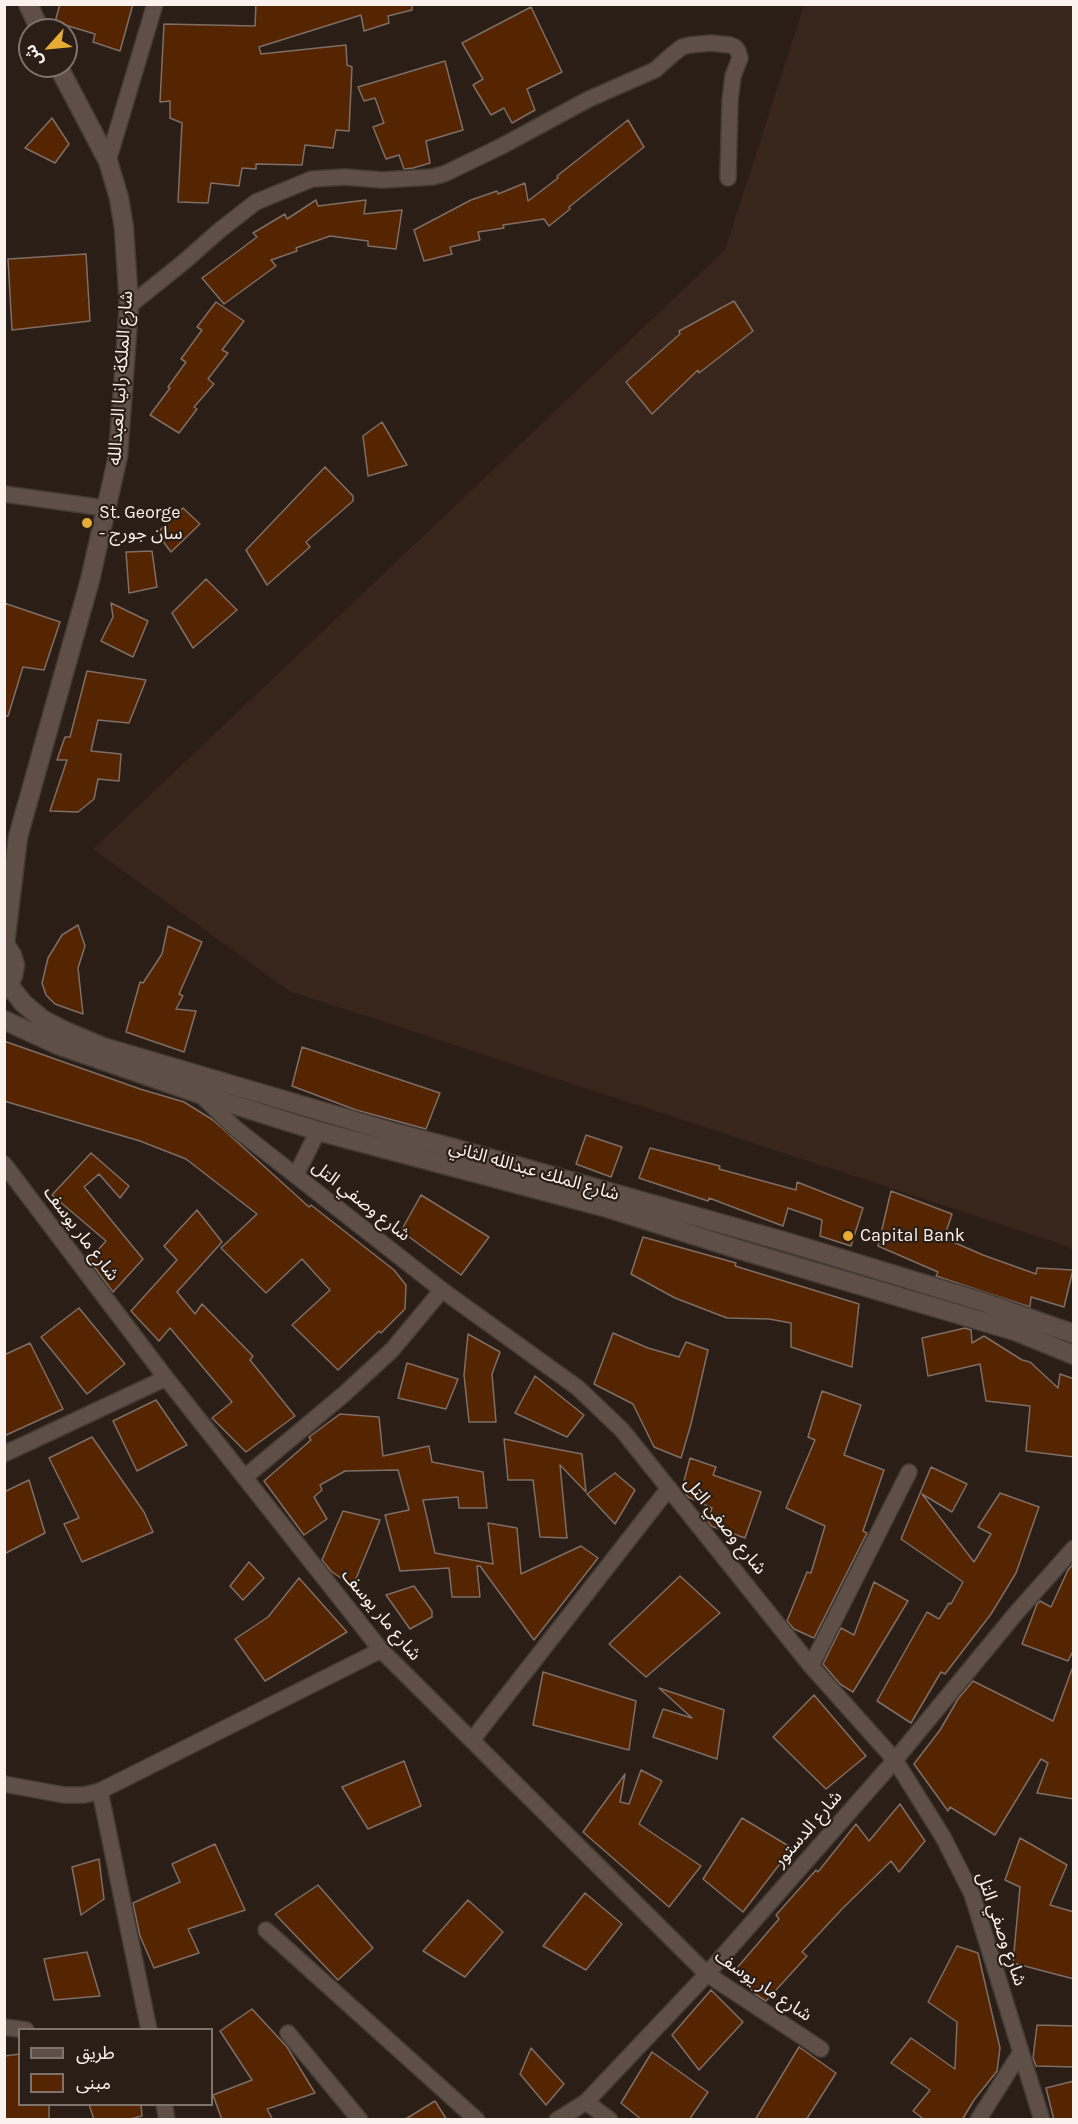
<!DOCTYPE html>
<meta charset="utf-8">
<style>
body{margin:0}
#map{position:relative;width:1078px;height:2124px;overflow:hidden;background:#2a1e17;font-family:Karla,"Noto Sans Arabic",sans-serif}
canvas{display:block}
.frame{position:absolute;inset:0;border:6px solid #fbf2ed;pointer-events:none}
.legend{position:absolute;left:18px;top:2028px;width:195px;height:78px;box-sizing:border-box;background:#2a1e17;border:2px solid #7e736d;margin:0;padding:8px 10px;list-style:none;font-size:18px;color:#fbf2ed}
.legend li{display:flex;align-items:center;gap:12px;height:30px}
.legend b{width:30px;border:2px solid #7e736d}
.north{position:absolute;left:18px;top:18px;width:60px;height:60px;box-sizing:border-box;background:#2a1e17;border:2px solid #7e736d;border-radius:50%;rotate:243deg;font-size:16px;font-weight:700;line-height:24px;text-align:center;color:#fbf2ed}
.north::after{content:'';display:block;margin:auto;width:21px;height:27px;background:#e7ac36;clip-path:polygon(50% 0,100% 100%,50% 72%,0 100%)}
</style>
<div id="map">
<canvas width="1078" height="2124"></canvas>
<div class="frame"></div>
<ul class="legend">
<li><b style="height:8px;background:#5e4f47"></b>طريق</li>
<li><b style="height:16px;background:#552502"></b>مبنى</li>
</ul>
<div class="north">ش</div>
</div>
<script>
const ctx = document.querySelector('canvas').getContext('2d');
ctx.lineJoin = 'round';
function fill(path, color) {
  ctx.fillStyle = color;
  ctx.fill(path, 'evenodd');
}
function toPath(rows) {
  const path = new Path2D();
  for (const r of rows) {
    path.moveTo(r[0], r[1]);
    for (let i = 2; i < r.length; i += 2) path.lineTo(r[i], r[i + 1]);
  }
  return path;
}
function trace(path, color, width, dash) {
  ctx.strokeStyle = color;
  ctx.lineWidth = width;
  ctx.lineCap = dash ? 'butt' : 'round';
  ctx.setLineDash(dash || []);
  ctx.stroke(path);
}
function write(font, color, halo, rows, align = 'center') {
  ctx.font = font + ' Karla,"Noto Sans Arabic",sans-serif';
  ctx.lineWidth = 4.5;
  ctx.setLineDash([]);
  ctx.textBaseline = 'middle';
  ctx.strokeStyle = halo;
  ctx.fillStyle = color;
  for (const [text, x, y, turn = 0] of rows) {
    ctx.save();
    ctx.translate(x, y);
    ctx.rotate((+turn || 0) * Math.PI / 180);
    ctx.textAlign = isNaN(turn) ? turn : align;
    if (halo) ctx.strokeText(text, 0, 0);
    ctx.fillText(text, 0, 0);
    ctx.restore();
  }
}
fill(toPath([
 [804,5,1073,5,1073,1250,1064,1245,289,991,93,849,725,250]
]), '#38251b');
const building = toPath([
 [60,4,133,4,120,51,93,42,95,34,55,22,60,4],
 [256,4,412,4,412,10,388,16,389,23,364,31,361,15,259,47,261,54,346,45,347,65,352,67,349,131,336,130,333,148,305,145,302,165,256,164,256,169,242,168,239,186,211,183,208,203,178,202,182,123,170,118,170,101,160,102,164,24,255,26,256,4],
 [531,7,562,72,527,89,535,110,512,123,504,108,491,115,473,85,483,79,462,43,531,7],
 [445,61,463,130,426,141,430,163,413,168,404,169,399,155,386,159,373,127,384,123,375,98,364,101,358,87,445,61],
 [52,118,69,144,55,163,25,148,52,118],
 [628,120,644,147,569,207,570,209,549,226,544,219,503,225,504,228,478,232,480,240,450,247,452,254,424,261,414,230,471,200,497,191,498,194,525,183,528,201,558,178,557,176,628,120],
 [316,200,318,206,366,200,364,214,402,210,396,249,368,246,368,241,330,236,296,248,297,251,271,260,276,266,224,304,202,278,257,237,253,233,285,214,287,219,316,200],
 [86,254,90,321,12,330,8,259,86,254],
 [734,301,753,331,699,373,698,370,652,414,626,382,680,334,679,331,734,301],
 [216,302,244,321,222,350,228,353,208,379,214,384,194,407,197,409,179,433,150,415,170,388,168,387,186,362,181,359,202,330,197,327,216,302],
 [382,422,407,465,368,476,363,436,382,422],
 [325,467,353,496,353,501,306,542,310,547,267,585,246,550,325,467],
 [183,508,200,524,171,552,159,536,159,531,183,508],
 [152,551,157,587,129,593,126,552,152,551],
 [206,579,237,610,193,648,172,613,206,579],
 [4,603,60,622,44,670,23,667,8,716,4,716,4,603],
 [111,603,148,621,133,657,101,641,113,617,111,603],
 [87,671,146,680,129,723,98,720,91,751,121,754,119,781,98,779,94,799,78,812,50,811,67,760,57,760,65,737,70,737,87,671],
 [78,925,85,946,78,968,83,1014,55,1004,46,995,42,983,48,958,62,935,78,925],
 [168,926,202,942,179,994,183,996,176,1009,196,1011,184,1052,126,1032,140,982,143,983,162,954,168,926],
 [4,1041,140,1089,184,1102,213,1120,309,1207,311,1205,394,1270,406,1285,405,1309,381,1333,379,1331,338,1370,292,1325,330,1290,302,1259,266,1293,221,1248,257,1214,186,1159,140,1141,4,1101,4,1041],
 [302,1047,440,1093,426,1129,356,1110,292,1086,302,1047],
 [586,1135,622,1147,611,1177,576,1164,586,1135],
 [650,1148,720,1166,719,1169,796,1190,797,1182,863,1208,851,1246,820,1236,822,1220,788,1208,783,1226,709,1198,708,1201,639,1178,650,1148],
 [91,1153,129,1186,120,1198,99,1174,84,1187,143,1259,113,1292,89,1260,106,1241,52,1195,91,1153],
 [891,1191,952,1214,944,1238,983,1255,1036,1274,1037,1268,1073,1270,1064,1307,1031,1297,1030,1307,936,1276,938,1272,878,1246,891,1191],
 [421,1195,489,1237,461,1275,401,1231,421,1195],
 [197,1210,222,1242,177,1292,195,1314,202,1304,253,1356,250,1360,295,1416,246,1452,212,1418,232,1402,170,1328,159,1341,131,1311,177,1260,164,1246,197,1210],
 [643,1237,736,1263,735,1266,859,1304,852,1367,791,1347,791,1323,769,1319,727,1318,675,1298,631,1274,643,1237],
 [79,1308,125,1364,87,1394,41,1337,79,1308],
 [965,1328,971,1330,972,1343,984,1336,1022,1360,1030,1362,1058,1388,1060,1374,1074,1379,1074,1457,1026,1451,1030,1406,986,1401,980,1364,928,1376,922,1338,965,1328],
 [613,1333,648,1348,679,1357,686,1342,708,1350,691,1424,681,1458,654,1447,633,1404,594,1384,613,1333],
 [468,1334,500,1352,492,1374,496,1422,469,1422,464,1375,468,1334],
 [30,1343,63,1409,4,1436,4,1355,30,1343],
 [407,1363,458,1379,446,1409,398,1398,407,1363],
 [535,1376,584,1415,567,1437,515,1413,535,1376],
 [822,1391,861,1405,844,1455,884,1470,863,1531,867,1533,865,1537,814,1638,794,1629,787,1621,807,1572,811,1573,825,1526,786,1508,815,1440,808,1437,822,1391],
 [156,1400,187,1445,137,1471,113,1421,156,1400],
 [340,1414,379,1417,383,1456,429,1446,432,1462,483,1472,487,1508,459,1508,458,1497,423,1500,435,1553,493,1564,488,1523,517,1528,521,1574,581,1546,598,1558,534,1640,480,1566,477,1566,480,1597,452,1597,449,1568,400,1571,385,1515,409,1510,398,1470,345,1471,320,1485,322,1490,314,1497,327,1519,304,1535,264,1481,311,1440,309,1437,340,1414],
 [92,1437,144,1512,153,1532,82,1562,64,1524,79,1518,49,1458,92,1437],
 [504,1439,582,1454,586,1492,560,1465,567,1538,540,1537,533,1480,508,1480,504,1439],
 [690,1458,716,1467,713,1475,761,1492,745,1538,711,1526,708,1521,712,1508,688,1497,682,1489,690,1458],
 [931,1467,967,1484,952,1512,922,1494,974,1562,991,1534,978,1527,1000,1493,1039,1507,1016,1573,991,1614,945,1674,941,1672,911,1723,877,1701,927,1612,939,1619,949,1603,951,1604,963,1582,901,1539,931,1467],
 [615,1473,635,1490,615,1524,587,1494,615,1473],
 [29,1480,45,1533,4,1554,4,1492,29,1480],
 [343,1511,380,1520,353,1586,332,1572,322,1560,343,1511],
 [249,1562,264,1578,243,1600,230,1586,249,1562],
 [1074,1563,1074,1649,1068,1661,1022,1644,1037,1604,1040,1601,1051,1607,1068,1570,1074,1563],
 [680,1576,720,1613,646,1677,609,1644,680,1576],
 [299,1578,347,1632,265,1681,235,1639,268,1617,299,1578],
 [874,1582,908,1601,853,1692,840,1684,823,1664,841,1628,854,1635,874,1582],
 [414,1586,432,1611,432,1617,410,1629,386,1595,414,1586],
 [1072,1669,1074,1669,1074,1799,1037,1793,1048,1763,1041,1759,995,1835,950,1807,948,1811,914,1764,940,1730,958,1699,973,1681,1053,1721,1072,1669],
 [543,1672,636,1701,629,1750,533,1725,543,1672],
 [659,1688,724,1710,717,1759,653,1737,663,1709,692,1718,659,1688],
 [814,1695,866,1756,826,1789,773,1737,814,1695],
 [404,1761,421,1806,368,1829,342,1787,404,1761],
 [641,1770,662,1781,639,1824,701,1866,669,1907,583,1832,625,1774,620,1802,629,1804,641,1770],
 [900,1804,925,1841,899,1872,891,1861,842,1909,802,1952,807,1956,766,2001,755,1994,736,1969,779,1919,776,1915,816,1870,818,1872,856,1824,869,1841,900,1804],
 [742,1818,792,1848,743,1912,703,1879,742,1818],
 [1020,1838,1067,1865,1050,1905,1074,1912,1074,1979,1013,1963,1020,1887,1005,1880,1020,1838],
 [215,1844,245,1910,188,1929,199,1953,154,1968,140,1936,133,1903,180,1882,172,1864,215,1844],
 [99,1859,104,1899,81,1915,72,1867,99,1859],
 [318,1885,373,1948,338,1980,275,1914,318,1885],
 [585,1893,622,1924,586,1970,543,1946,585,1893],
 [468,1900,503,1932,465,1977,423,1951,468,1900],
 [957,1946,978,1953,1000,2048,997,2071,974,2100,962,2120,925,2120,913,2111,930,2090,891,2063,911,2038,955,2069,957,2022,928,2002,957,1946],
 [87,1952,100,1996,54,2000,44,1959,87,1952],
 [711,1990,743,2022,699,2070,672,2035,711,1990],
 [252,2009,287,2047,315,2093,267,2109,273,2120,222,2120,213,2095,252,2080,220,2031,252,2009],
 [1037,2025,1074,2026,1074,2067,1036,2066,1033,2058,1037,2025],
 [799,2047,836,2073,806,2120,755,2120,799,2047],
 [531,2048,564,2084,546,2105,520,2074,531,2048],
 [652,2052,708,2092,689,2120,642,2120,621,2103,652,2052],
 [20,2054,20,2104,49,2104,49,2120,4,2120,4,2056,20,2054],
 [1074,2081,1074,2120,1054,2120,1046,2088,1074,2081],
 [435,2101,447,2120,404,2120,435,2101],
 [89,2104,141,2104,142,2116,126,2120,94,2120,89,2104]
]);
fill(building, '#552502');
trace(building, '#7e6e66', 1.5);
const minor = toPath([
 [108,161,155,4],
 [129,306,185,261,220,230,256,202,312,179,345,177,382,180,432,177,444,174,500,147,589,99,655,70,673,54,682,47,690,45,711,43,730,45,735,47,738,51,740,58,733,76,730,101,728,178],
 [4,494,105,508],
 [200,1094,235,1128,442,1290,578,1388,622,1430,811,1666,895,1760,943,1837,972,1894,1042,2120],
 [4,1164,166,1378,381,1650,707,1974,821,2049],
 [296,1175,318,1131],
 [4,1454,166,1378],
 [245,1477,343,1395,392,1350,442,1290],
 [811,1666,909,1472],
 [472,1740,669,1488],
 [4,1784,64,1795,84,1795,100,1791,381,1650],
 [100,1791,149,2030],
 [266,1930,477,2120],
 [4,2027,26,2030],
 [288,2033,360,2120],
 [586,2102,610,2120],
 [164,2104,167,2120],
 [557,2120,586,2102,707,1974,895,1760,1017,1612,1074,1548],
 [978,2120,1021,2052]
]);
const secondary = toPath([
 [28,4,40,30],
 [4,943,12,955,15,965,13,976,4,990],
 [5,944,18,837,90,580,118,456,129,306,124,228,119,198,108,161,58,66],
 [9,985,23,1003,42,1019,65,1031,103,1047,392,1132,453,1148,790,1243,980,1301,1074,1334],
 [4,1020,58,1045,200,1094,318,1131,604,1207,744,1251,1015,1331,1074,1355]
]);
trace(minor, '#453b36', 18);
trace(secondary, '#453b36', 21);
trace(minor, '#5e4f47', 15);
trace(secondary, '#5e4f47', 18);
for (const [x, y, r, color] of [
 [87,523,6,"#e7ac36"],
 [848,1236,6,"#e7ac36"]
]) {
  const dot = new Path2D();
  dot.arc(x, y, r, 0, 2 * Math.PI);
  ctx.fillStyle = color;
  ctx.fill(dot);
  trace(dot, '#2a1e17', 2);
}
write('18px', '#fbf2ed', '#2a1e17', [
 ["شارع الملكة رانيا العبدالله",121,378,-86],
 ["شارع الملك عبدالله الثاني",534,1171,16],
 ["شارع وصفي التل",361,1201,38],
 ["شارع مار يوسف",81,1234,53],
 ["شارع وصفي التل",725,1526,51],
 ["شارع مار يوسف",381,1615,50],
 ["شارع الدستور",808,1829,-49],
 ["شارع وصفي التل",1001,1929,71],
 ["شارع مار يوسف",763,1986,34]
]);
write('18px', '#fbf2ed', '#2a1e17', [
 ["St. George",99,513],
 ["- سان جورج",99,534],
 ["Capital Bank",860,1236]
], 'left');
</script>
